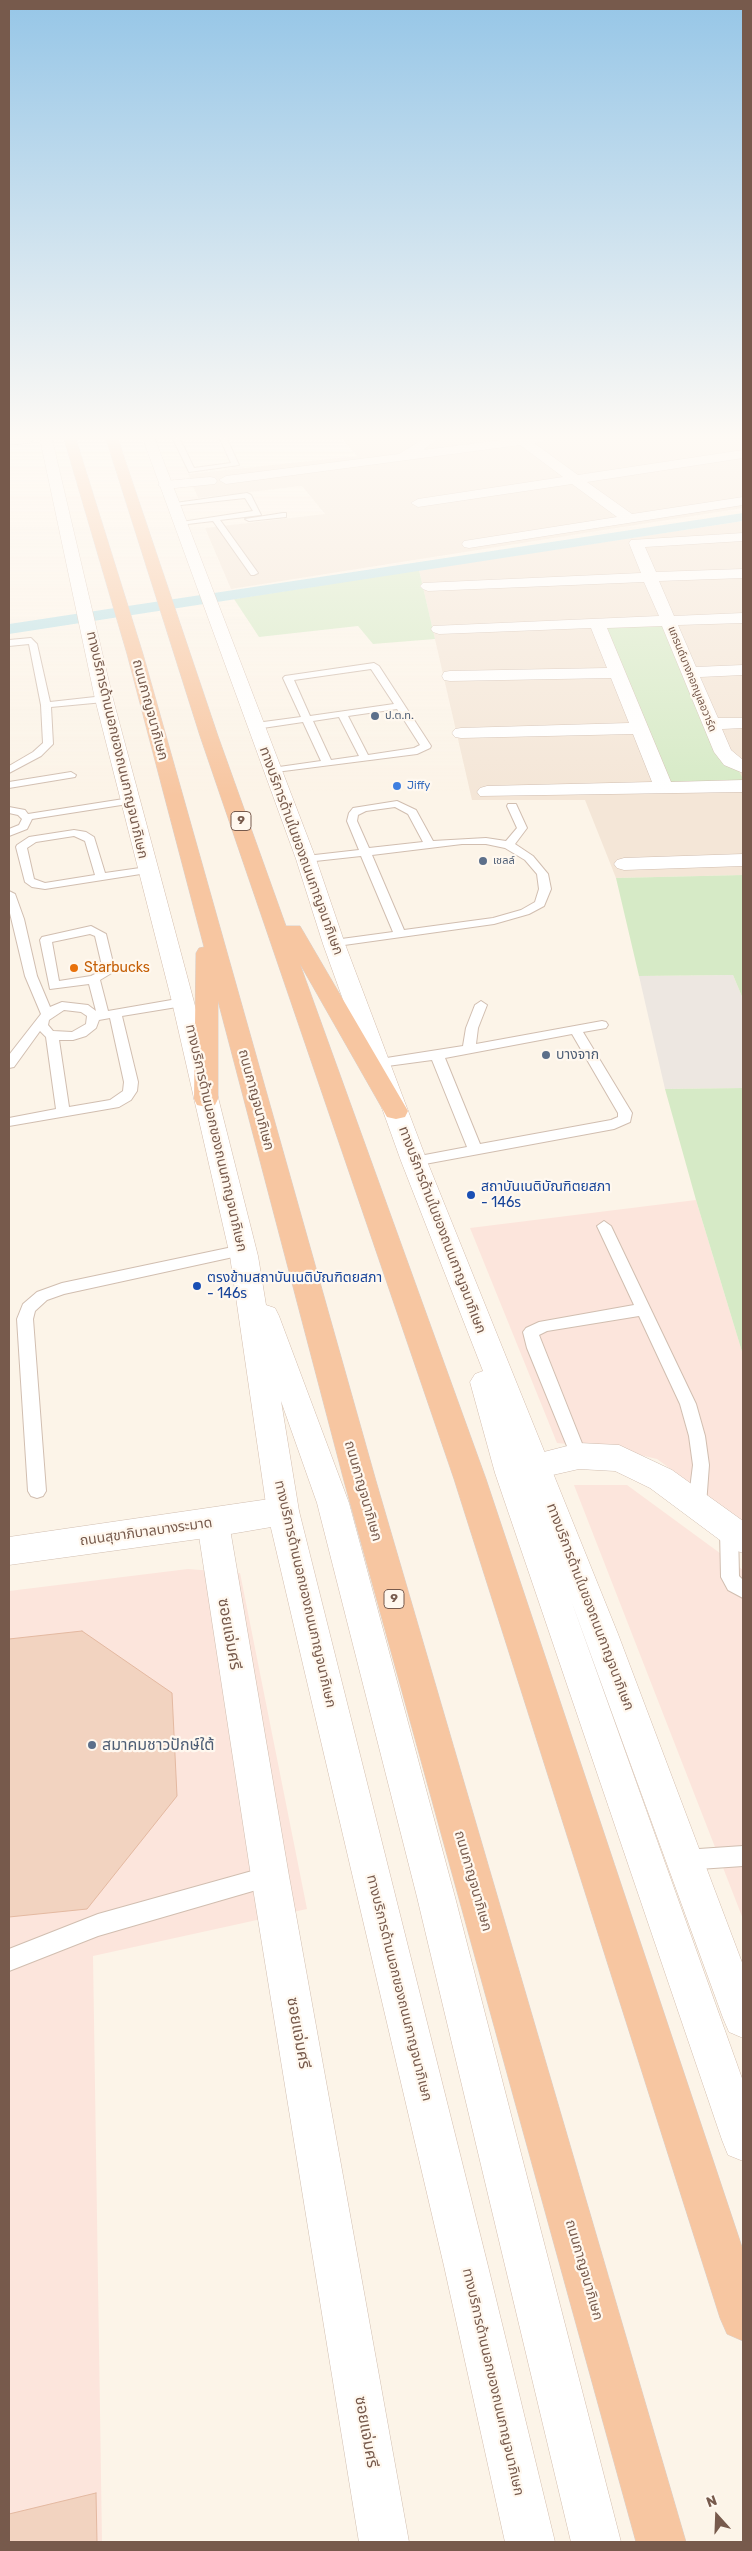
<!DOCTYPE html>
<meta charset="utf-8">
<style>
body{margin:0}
#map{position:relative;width:752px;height:2551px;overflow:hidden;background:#fcf4e8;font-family:Rubik,sans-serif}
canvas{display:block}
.frame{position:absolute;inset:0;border:10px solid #775a4c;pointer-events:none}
.north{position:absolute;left:692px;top:2491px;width:50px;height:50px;-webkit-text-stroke:4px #fff8ef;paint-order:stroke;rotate:340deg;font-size:14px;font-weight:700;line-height:20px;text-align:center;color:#775a4c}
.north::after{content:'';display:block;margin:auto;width:18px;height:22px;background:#775a4c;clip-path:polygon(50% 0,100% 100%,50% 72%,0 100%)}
</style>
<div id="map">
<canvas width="752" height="2551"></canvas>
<div class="frame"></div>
<div class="north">N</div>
</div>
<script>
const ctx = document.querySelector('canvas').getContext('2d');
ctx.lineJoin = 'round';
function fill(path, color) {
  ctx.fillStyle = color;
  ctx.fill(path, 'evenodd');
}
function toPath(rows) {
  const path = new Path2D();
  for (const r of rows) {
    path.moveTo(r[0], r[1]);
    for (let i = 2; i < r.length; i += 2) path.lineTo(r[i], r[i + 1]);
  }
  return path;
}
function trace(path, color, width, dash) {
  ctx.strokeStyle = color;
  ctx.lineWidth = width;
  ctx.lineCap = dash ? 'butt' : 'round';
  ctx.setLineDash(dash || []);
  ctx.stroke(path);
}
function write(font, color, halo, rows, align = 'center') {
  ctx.font = font + ' Rubik,"Noto Sans Thai",sans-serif';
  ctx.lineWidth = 4.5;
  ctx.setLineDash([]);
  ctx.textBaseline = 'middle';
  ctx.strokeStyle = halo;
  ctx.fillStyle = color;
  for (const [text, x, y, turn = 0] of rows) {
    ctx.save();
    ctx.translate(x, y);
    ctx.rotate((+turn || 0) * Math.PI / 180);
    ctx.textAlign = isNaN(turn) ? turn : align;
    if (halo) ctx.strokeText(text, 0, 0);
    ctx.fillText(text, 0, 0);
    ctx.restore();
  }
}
fill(toPath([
 [342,439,743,439,743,508,231,589,205,528,325,514,302,486,198,498,188,474,357,456],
 [743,521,743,875,616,878,585,800,472,800,419,570]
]), '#f4e6d7');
fill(toPath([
 [696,1200,743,1355,743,1522,657,1459,610,1448,557,1443,470,1228],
 [574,1485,627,1485,743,1570,743,1919],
 [188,1569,240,1573,307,1909,93,1956,102,2542,9,2542,9,1591]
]), '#fce5dc');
fill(toPath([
 [733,975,743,999,743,1088,665,1089,639,976]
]), '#ede7e1');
fill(toPath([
 [419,570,435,639,373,644,358,626,259,637,234,599],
 [663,624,743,779,733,783,672,784,606,627],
 [743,875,743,999,733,975,639,976,616,878],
 [743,1088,743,1355,696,1200,665,1089]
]), '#d6eac6');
fill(toPath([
 [743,513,743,521,9,634,9,624,743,513]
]), '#bce1e6');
const building = toPath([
 [82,1631,172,1693,177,1796,87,1909,9,1917,9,1639,82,1631],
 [96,2493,97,2542,9,2542,9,2514,96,2493]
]);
fill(building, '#f2d3c0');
trace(building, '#e4b9a1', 1);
const service = toPath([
 [173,439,180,439,194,468,231,463,220,439,227,439,239,465,189,472,173,439],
 [247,493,251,495,261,515,220,520,258,573,254,575,251,575,213,521,179,525,175,523,253,511,245,498,172,506,168,504,247,493],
 [283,513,286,513,286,517,249,521,245,519,283,513],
 [31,638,37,644,50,702,104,696,109,699,104,702,51,707,53,744,41,756,9,773,9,766,33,752,43,743,41,705,29,644,9,646,9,640,31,638],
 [374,663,379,666,431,746,430,748,417,754,268,773,268,769,272,768,321,761,303,722,256,729,251,726,256,723,301,717,283,678,285,676,374,663],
 [371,669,394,704,310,716,294,680,371,669],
 [397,709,420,745,414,748,368,755,348,716,397,709],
 [339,717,359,756,331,760,313,721,339,717],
 [71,772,76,775,75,777,9,788,9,782,71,772],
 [130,798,134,799,134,803,32,819,27,829,9,836,9,829,19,825,22,819,18,815,9,813,9,807,25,810,28,814,130,798],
 [397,801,416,810,433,841,486,838,506,841,517,828,507,806,508,804,516,804,527,828,515,844,533,856,548,874,551,889,544,906,529,914,494,924,330,947,330,941,334,940,393,932,361,856,306,862,300,859,306,856,359,850,347,821,349,813,353,808,397,801],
 [395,807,408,814,423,842,369,848,357,821,358,815,366,811,395,807],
 [462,844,486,844,505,848,525,860,537,874,539,889,535,902,521,910,493,918,404,930,372,855,462,844],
 [74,830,86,832,94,837,105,873,147,867,153,870,147,873,45,889,32,887,25,882,16,847,17,845,29,837,74,830],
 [74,836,85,841,95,875,45,883,34,879,27,848,36,842,74,836],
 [9,891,15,894,24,919,37,976,50,1007,62,1002,88,1005,96,1011,89,984,50,989,40,940,42,937,91,926,106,934,115,971,100,980,108,1011,183,998,189,1002,183,1006,122,1016,138,1082,137,1091,131,1100,119,1107,9,1126,9,1118,56,1109,46,1037,40,1031,14,1067,9,1068,9,1055,41,1014,25,976,9,909,9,891],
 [90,934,95,936,103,970,91,976,59,981,52,942,90,934],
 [64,1010,81,1012,87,1016,86,1024,72,1032,53,1031,48,1025,49,1020,64,1010],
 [110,1018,124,1082,123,1091,110,1100,69,1107,59,1040,73,1040,86,1036,96,1028,99,1020,110,1018],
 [481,1001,487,1005,478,1028,476,1044,602,1021,606,1022,608,1025,606,1028,583,1032,632,1113,630,1122,614,1129,414,1166,409,1164,407,1161,409,1158,467,1147,432,1060,380,1067,374,1063,380,1059,463,1046,466,1028,475,1005,481,1001],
 [572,1034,618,1113,618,1117,611,1120,480,1144,445,1058,572,1034],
 [604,1221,611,1226,696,1404,705,1436,709,1465,706,1505,703,1510,697,1512,691,1510,688,1505,693,1465,689,1436,680,1404,639,1316,547,1331,539,1335,587,1456,585,1461,579,1463,573,1461,571,1456,527,1348,523,1332,526,1328,539,1322,634,1305,597,1226,604,1221],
 [242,1245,247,1246,249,1250,247,1254,64,1294,47,1300,35,1311,33,1319,46,1491,43,1496,37,1498,31,1496,28,1491,17,1319,23,1304,37,1292,62,1283,242,1245],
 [729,1522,735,1525,738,1530,739,1576,743,1580,743,1598,728,1590,721,1577,720,1530,723,1525,729,1522],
 [743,1846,743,1866,684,1870,677,1867,674,1860,677,1853,684,1850,743,1846],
 [270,1866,277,1869,280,1876,277,1883,270,1886,98,1936,9,1971,9,1949,98,1914,270,1866]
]);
const minor = toPath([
 [9,439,35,439,29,443,9,445,9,439],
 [423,439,438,439,423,450,510,439,544,439,543,442,534,443,578,475,743,450,743,458,587,482,632,514,743,497,743,505,469,548,464,547,462,544,464,541,617,517,572,484,418,507,411,503,418,499,563,477,520,445,226,484,219,480,226,476,399,454,423,439],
 [210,477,215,478,217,481,215,484,165,489,158,485,165,481,210,477],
 [743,533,743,541,645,547,656,572,743,569,743,578,659,581,674,616,743,613,743,623,678,625,696,667,743,665,743,675,700,677,718,718,743,718,743,728,722,729,731,750,743,760,743,773,724,765,714,752,662,626,607,628,671,782,743,780,743,792,480,796,477,792,480,788,487,786,652,782,633,734,461,738,455,737,452,733,455,729,461,728,629,723,611,678,450,681,444,680,442,676,444,672,450,671,607,668,591,628,439,634,433,632,431,629,433,626,659,616,644,582,428,591,423,589,420,586,423,583,641,573,629,543,631,540,743,533],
 [743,854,743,866,624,870,617,868,614,864,617,860,624,858,743,854],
 [213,1509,224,1513,229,1523,289,1876,409,2542,359,2542,251,1876,197,1523,202,1513,213,1509]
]);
const tertiary = toPath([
 [579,1443,619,1445,672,1470,743,1521,743,1553,732,1549,650,1488,615,1471,579,1469,535,1479,524,1475,520,1466,524,1457,579,1443],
 [283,1497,294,1501,299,1511,294,1521,283,1525,213,1537,9,1565,9,1537,283,1497]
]);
const secondary = toPath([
 [40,439,52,439,113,699,194,1002,258,1256,266,1305,275,1308,279,1316,349,1503,455,1897,621,2542,571,2542,417,1897,317,1503,281,1401,299,1511,488,2266,555,2542,505,2542,444,2266,267,1511,230,1256,172,1002,95,699,40,439],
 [143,439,155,439,316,859,345,944,427,1161,618,1634,743,1965,743,2038,729,2032,723,2018,571,1600,743,2081,743,2161,728,2155,722,2140,495,1473,470,1382,475,1374,483,1371,401,1161,323,944,296,859,143,439]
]);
const trunk = toPath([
 [64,439,76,439,143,654,376,1481,686,2542,636,2542,344,1481,218,1001,218,1099,215,1105,206,1107,197,1105,194,1099,196,953,199,948,204,947,127,654,64,439],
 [106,439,118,439,218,736,286,926,300,926,303,931,408,1111,405,1117,396,1119,387,1117,300,964,486,1479,743,2250,743,2341,727,2334,720,2318,454,1479,200,736,106,439]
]);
trace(service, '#d1beb0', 2);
trace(minor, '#d1beb0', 1);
trace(tertiary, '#d1beb0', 1);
trace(secondary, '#d4beae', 1);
trace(trunk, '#d9d1cd', 1);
fill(service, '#fff');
fill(minor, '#fff');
fill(tertiary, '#fff');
fill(secondary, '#fff');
fill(trunk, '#f7c6a1');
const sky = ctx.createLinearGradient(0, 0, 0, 796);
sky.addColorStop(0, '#96c6e7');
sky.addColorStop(0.55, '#fefaf5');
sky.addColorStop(1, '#fefaf500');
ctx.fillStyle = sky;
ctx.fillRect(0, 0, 752, 796);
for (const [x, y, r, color] of [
 [375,716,5,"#5c6f8a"],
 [397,786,5,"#3f7fe0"],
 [483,861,5,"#5c6f8a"],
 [74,968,5,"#e8710a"],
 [546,1055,5,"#5c6f8a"],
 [471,1195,5,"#1a4fb4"],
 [197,1286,5,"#1a4fb4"],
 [92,1745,5,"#5c6f8a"]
]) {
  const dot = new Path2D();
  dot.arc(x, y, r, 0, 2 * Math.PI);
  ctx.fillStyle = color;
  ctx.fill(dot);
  trace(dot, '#fff8ef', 2);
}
write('11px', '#775a4c', '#fff8ef', [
 ["แกรนด์บางกอกบูเลอวาร์ด",692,679,68]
]);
write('11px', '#4e5e75', '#fff8ef', [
 ["ป.ต.ท.",385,716],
 ["เชลล์",493,861]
], 'left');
write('11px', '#366cbe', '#fff8ef', [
 ["Jiffy",407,786]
], 'left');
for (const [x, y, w] of [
 [241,821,20],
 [394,1599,20]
]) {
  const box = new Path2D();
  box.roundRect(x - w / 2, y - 9.5, w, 19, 4);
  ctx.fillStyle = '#fff8ef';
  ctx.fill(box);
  trace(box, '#775a4c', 1);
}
write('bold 12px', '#775a4c', null, [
 ["9",241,821],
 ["9",394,1599]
]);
write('14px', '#775a4c', '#fff8ef', [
 ["ถนนกาญจนาภิเษก",150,710,75],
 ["ทางบริการด้านนอกของถนนกาญจนาภิเษก",117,745,77],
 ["ทางบริการด้านในของถนนกาญจนาภิเษก",301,851,70],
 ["ถนนกาญจนาภิเษก",256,1100,75],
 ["ทางบริการด้านนอกของถนนกาญจนาภิเษก",216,1138,77],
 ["ทางบริการด้านในของถนนกาญจนาภิเษก",442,1230,69],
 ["ถนนกาญจนาภิเษก",363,1491,74],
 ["ถนนสุขาภิบาลบางระมาด",146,1532,-8],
 ["ทางบริการด้านนอกของถนนกาญจนาภิเษก",305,1594,77],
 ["ทางบริการด้านในของถนนกาญจนาภิเษก",590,1607,69],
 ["ถนนกาญจนาภิเษก",473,1881,74],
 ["ทางบริการด้านนอกของถนนกาญจนาภิเษก",399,1988,76],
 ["ถนนกาญจนาภิเษก",584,2270,74],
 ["ทางบริการด้านนอกของถนนกาญจนาภิเษก",493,2382,77]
]);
write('14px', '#c56008', '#fff8ef', [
 ["Starbucks",84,968]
], 'left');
write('14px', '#4e5e75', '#fff8ef', [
 ["บางจาก",556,1055]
], 'left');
write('14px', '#164399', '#fff8ef', [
 ["สถาบันเนติบัณฑิตยสภา",481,1187],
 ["- 146ร",481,1203],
 ["ตรงข้ามสถาบันเนติบัณฑิตยสภา",207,1278],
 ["- 146ร",207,1294]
], 'left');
write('16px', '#775a4c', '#fff8ef', [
 ["ซอยแจ่มศรี",229,1634,80],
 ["ซอยแจ่มศรี",298,2033,80],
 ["ซอยแจ่มศรี",366,2432,80]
]);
write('16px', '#4e5e75', '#fff8ef', [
 ["สมาคมชาวปักษ์ใต้",102,1745]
], 'left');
</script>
